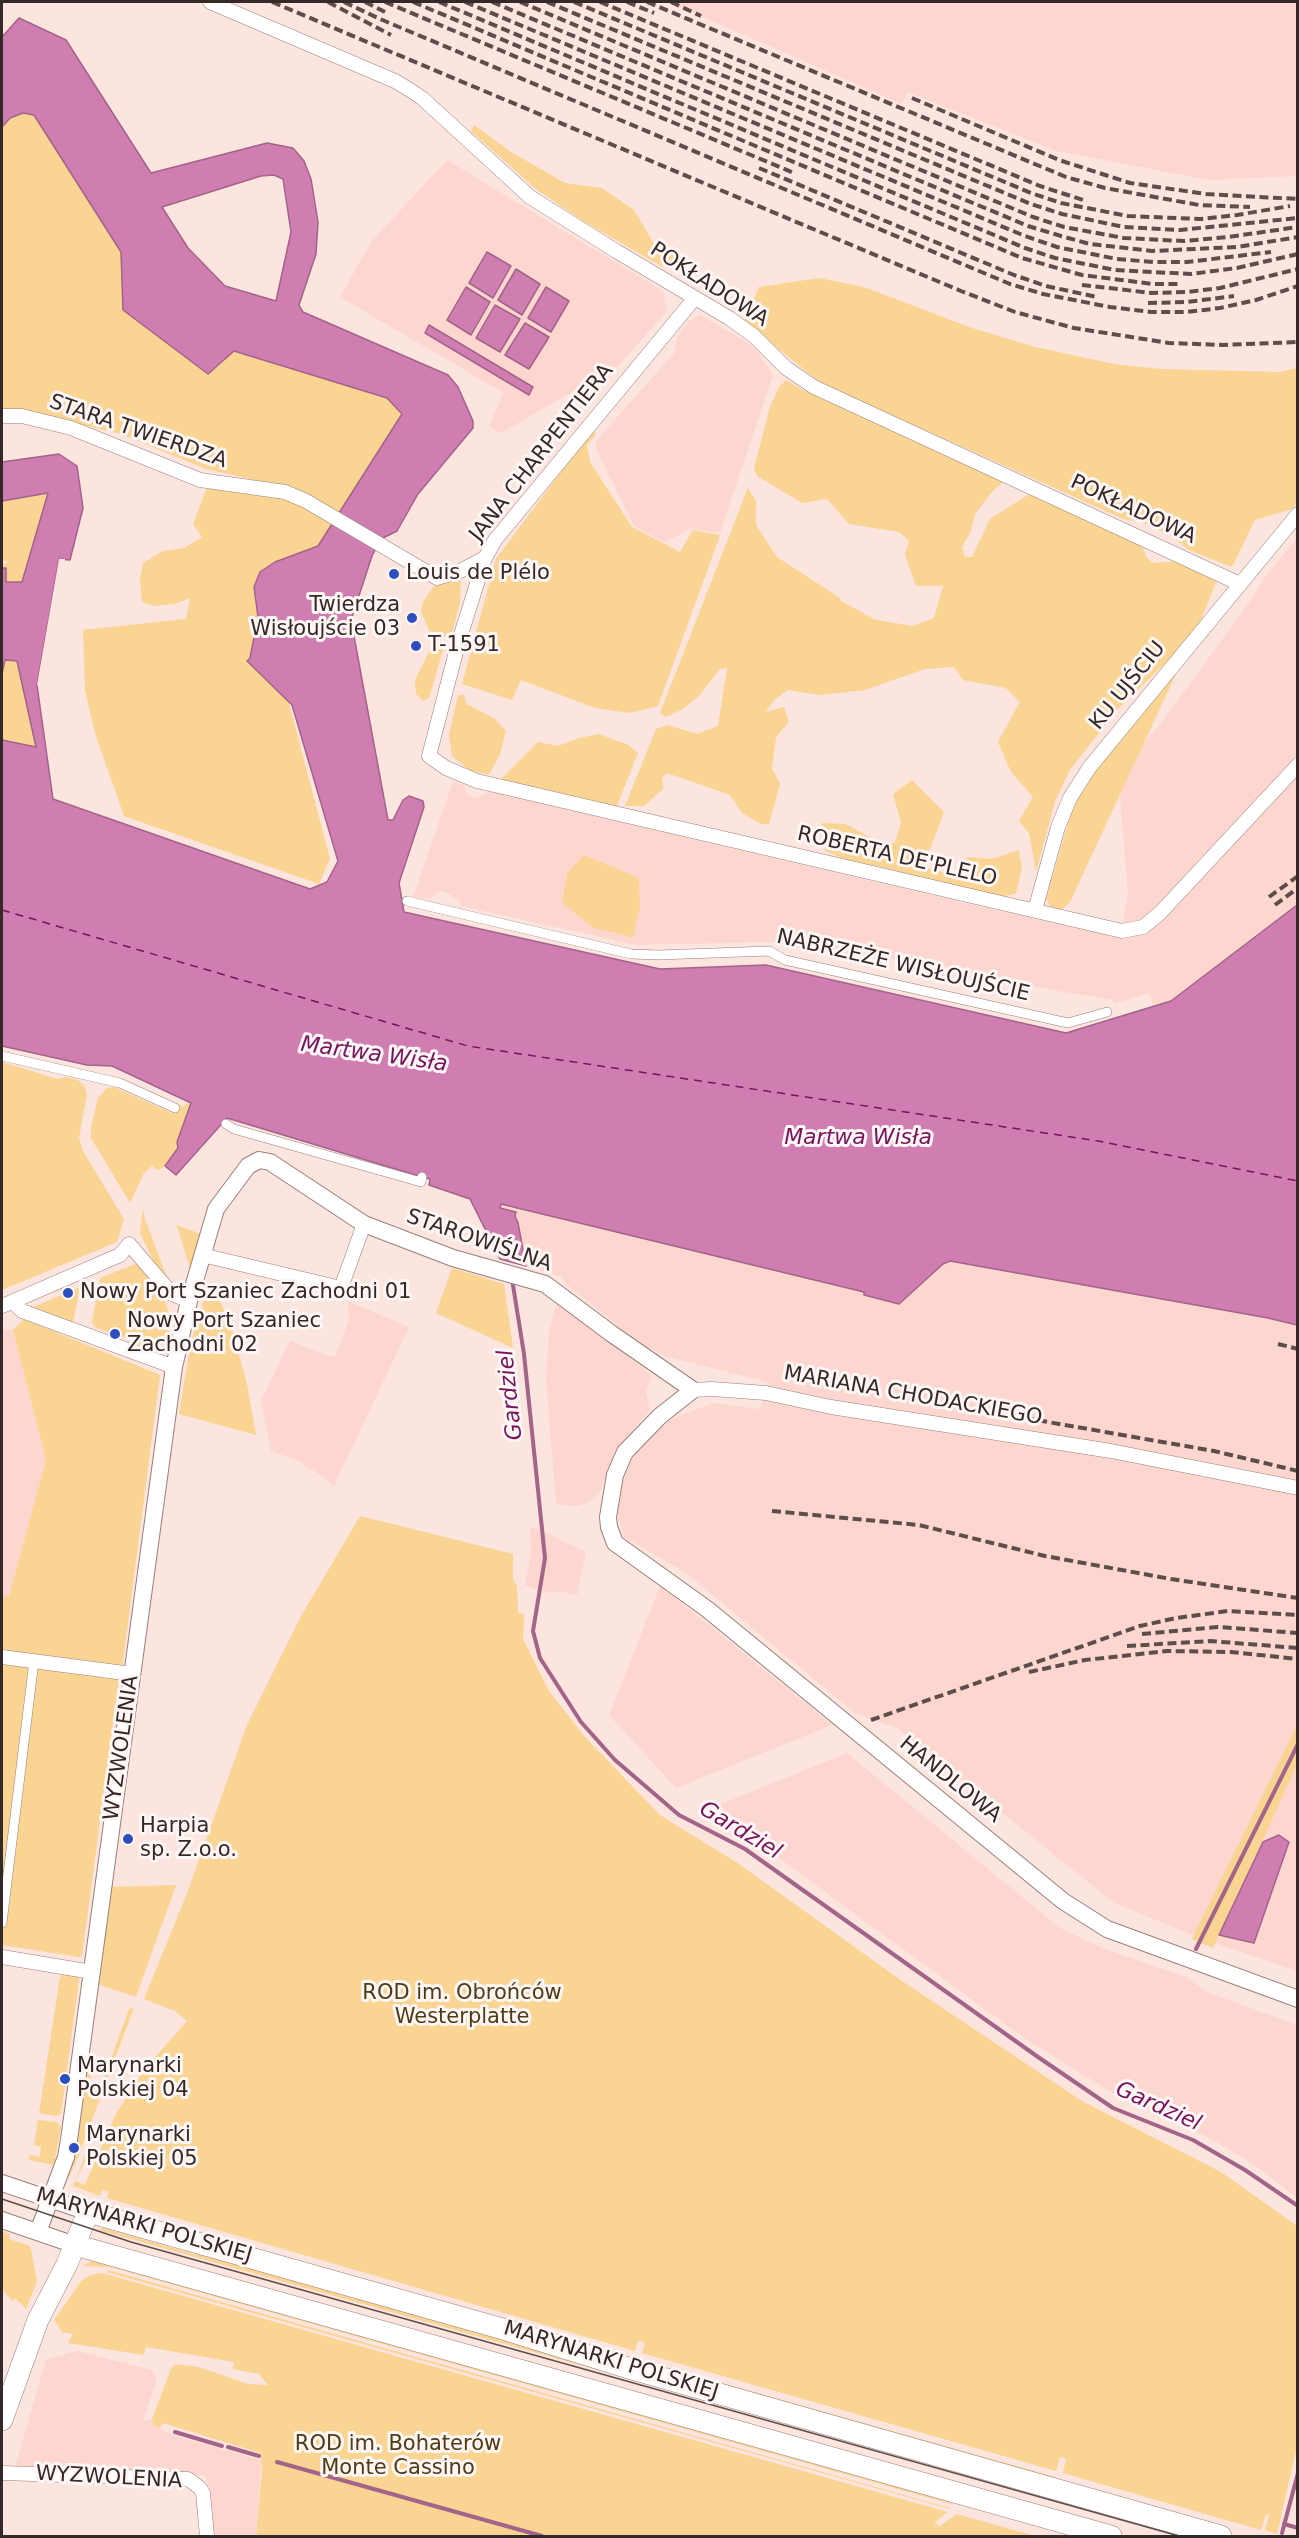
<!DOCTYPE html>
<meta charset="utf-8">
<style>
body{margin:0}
#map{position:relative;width:1299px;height:2538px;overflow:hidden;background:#fce4df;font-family:"DejaVu Sans",sans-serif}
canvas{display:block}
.frame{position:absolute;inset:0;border:3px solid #352927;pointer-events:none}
</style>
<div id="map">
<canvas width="1299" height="2538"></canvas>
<div class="frame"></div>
</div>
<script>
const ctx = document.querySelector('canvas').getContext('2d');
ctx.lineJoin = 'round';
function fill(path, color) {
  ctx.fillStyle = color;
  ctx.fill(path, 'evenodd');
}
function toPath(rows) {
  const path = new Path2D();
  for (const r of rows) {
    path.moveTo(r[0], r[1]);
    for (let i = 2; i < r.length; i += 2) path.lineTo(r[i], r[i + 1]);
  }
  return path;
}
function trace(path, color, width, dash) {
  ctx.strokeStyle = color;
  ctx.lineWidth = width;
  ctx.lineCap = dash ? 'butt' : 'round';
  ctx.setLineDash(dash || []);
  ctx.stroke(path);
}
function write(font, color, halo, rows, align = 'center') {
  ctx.font = font + ' "DejaVu Sans",sans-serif';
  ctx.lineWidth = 6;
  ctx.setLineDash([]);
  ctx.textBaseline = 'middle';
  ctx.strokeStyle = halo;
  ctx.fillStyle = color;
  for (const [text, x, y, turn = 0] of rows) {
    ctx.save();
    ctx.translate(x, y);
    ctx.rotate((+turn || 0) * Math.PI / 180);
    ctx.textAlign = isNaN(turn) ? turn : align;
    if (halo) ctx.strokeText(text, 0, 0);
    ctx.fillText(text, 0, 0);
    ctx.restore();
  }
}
fill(toPath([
 [669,2,1297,2,1297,176,1209,180,1057,151,907,92,902,104],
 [447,160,663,291,667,311,619,365,501,433,489,426,504,393,340,297,371,242],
 [700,315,746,342,757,351,773,375,720,533,691,529,664,542,634,526,598,453,595,442,674,353,678,336,689,321],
 [1297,538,1297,905,1171,1001,1153,1005,1149,993,1113,1004,1113,1000,1052,990,925,963,806,949,773,942,636,945,460,906,461,900,452,898,450,894,439,891,429,899,413,897,453,782,464,785,467,795,478,798,488,791,999,911,1120,937,1128,893,1118,773,1161,723,1246,607,1266,576],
 [501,1204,865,1292,864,1295,950,1261,1268,1318,1297,1325,1297,1971,1198,1937,1114,1903,897,1728,855,1713,686,1573,624,1537,616,1509,627,1465,647,1438,672,1419,713,1403,760,1409,768,1382,668,1357,641,1344,567,1285,562,1277,526,1266,518,1224,515,1216,500,1208],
 [347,1301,409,1327,334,1486,322,1476,298,1461,271,1451,261,1401,290,1341,328,1356,335,1357,349,1319],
 [557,1301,575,1312,652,1376,646,1392,650,1410,615,1451,600,1492,588,1503,576,1506,556,1504,546,1380,549,1331],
 [2,1329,13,1330,46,1460,9,1596,2,1596],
 [530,1528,536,1528,586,1552,577,1595,559,1591,549,1593,525,1585,531,1553],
 [660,1586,700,1618,832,1725,676,1788,609,1715],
 [847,1753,1060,1928,1102,1948,1186,1977,1207,1992,1297,2025,1297,2198,1253,2164,1210,2138,1136,2104,1132,2105,1027,2040,776,1856,711,1817,714,1807],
 [77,2351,152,2370,157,2378,143,2421,152,2419,156,2428,181,2438,261,2460,256,2536,212,2536,210,2489,205,2475,125,2474,116,2470,89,2469,15,2468,46,2359]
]), '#fdd7cf');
fill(toPath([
 [14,84,159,247,414,406,338,515,285,487,206,469,121,434,37,414,2,411,2,90],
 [474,125,511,152,565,183,602,188,634,210,654,244,662,244,672,254,682,259,678,267,661,266,583,221,536,189,471,131],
 [819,278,864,287,972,328,1035,347,1114,364,1161,369,1280,372,1297,368,1297,502,1292,509,1255,520,1232,567,1189,550,1170,535,1139,521,1126,520,822,384,744,321,759,287],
 [786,380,803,390,968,463,1003,482,991,493,975,514,971,531,962,547,965,557,972,557,990,519,1031,493,1141,542,1146,557,1153,563,1179,561,1218,577,1196,633,1115,712,1070,770,1055,801,1036,872,1029,833,1019,821,1033,797,1011,772,998,742,1020,702,1006,688,963,680,954,667,925,669,865,690,820,695,788,690,774,700,766,712,784,707,789,722,776,737,772,768,780,784,769,824,761,824,742,813,730,795,667,773,662,778,663,789,644,806,625,806,656,729,668,725,697,734,718,726,727,668,720,669,698,697,681,710,665,717,660,713,748,488,756,501,756,525,777,557,840,598,841,601,876,620,913,626,934,618,943,586,916,586,905,555,909,541,899,532,849,524,827,499,802,503,757,476,754,468,770,407,779,387],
 [592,430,596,434,587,445,590,462,632,527,680,552,693,530,720,535,658,706,629,713,595,708,521,680,512,700,462,684,496,559],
 [207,487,291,499,333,523,318,546,275,562,254,587,258,617,250,659,289,703,330,859,319,884,124,816,95,733,85,690,83,630,186,619,190,598,175,604,153,606,142,602,140,580,143,563,163,551,184,548,202,537,193,524],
 [49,492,22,583,6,582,6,569,2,568,2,564,6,564,7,561,2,561,2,501],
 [461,575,460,603,452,633,444,636,429,631,421,611,423,602,435,585,442,580],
 [442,643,443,650,429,698,423,701,416,694,415,680,432,646],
 [1183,659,1070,902,1060,911,1052,909,1046,899,1075,799,1089,774],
 [5,660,17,661,37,747,2,740,2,674],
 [458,695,464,695,467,704,495,719,506,731,500,754,489,775,469,770,452,756,449,735],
 [599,734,628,745,638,753,616,808,499,781,538,742,558,746,579,738],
 [912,780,944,812,923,867,953,875,967,857,992,859,1019,850,1022,868,1016,893,998,898,882,867,847,860,825,851,822,823,846,824,882,844,895,843,901,822,893,794],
 [584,855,639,878,640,907,633,937,593,928,562,902,567,873],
 [2,1062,57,1079,67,1077,78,1080,84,1086,87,1094,79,1138,83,1151,124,1219,117,1242,2,1290],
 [114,1087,172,1113,177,1103,184,1107,186,1103,190,1104,177,1141,177,1150,163,1168,157,1170,152,1166,144,1173,130,1203,91,1138,91,1127,98,1098,107,1088],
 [143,1209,145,1219,168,1280,157,1268,140,1233],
 [176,1225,201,1234,191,1272,179,1232],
 [138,1263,157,1281,170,1315,171,1325,166,1338,155,1346,146,1349,133,1346,135,1341,96,1328,92,1322,100,1278],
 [452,1268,504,1284,513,1348,436,1313],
 [210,1281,230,1322,247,1384,256,1435,179,1414,191,1341],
 [80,1287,73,1323,33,1307],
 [24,1319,160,1375,122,1669,2,1653,2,1596,9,1596,46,1460,13,1330],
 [360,1516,513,1554,513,1580,517,1586,518,1613,524,1614,523,1639,549,1691,585,1737,660,1815,736,1862,902,1981,1082,2101,1221,2172,1297,2226,1297,2447,1277,2534,1265,2530,1269,2515,1266,2514,1261,2530,1063,2473,1066,2459,1060,2457,1056,2471,642,2353,645,2342,638,2341,635,2351,107,2198,109,2192,106,2191,102,2190,100,2196,73,2186,86,2153,88,2155,75,2181,85,2185,116,2114,143,2071,187,2021,175,2011,144,1999,186,1896,247,1725,300,1618],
 [2,1662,119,1678,82,1956,79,1957,2,1945],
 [1297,1725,1297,1765,1213,1948,1192,1939],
 [176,1885,136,1997,97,1984,110,1887],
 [63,1973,77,1976,79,1980,61,2114,56,2116,39,2113,60,1977],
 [134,2008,78,2157,69,2178,67,2177,76,2149,87,2071,91,2070,90,2086,100,2089,129,2009],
 [38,2120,56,2122,61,2126,54,2165,29,2160,29,2155,40,2157,41,2147,34,2145],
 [103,2228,194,2254,237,2261,1189,2536,99,2230],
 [2,2231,10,2234,9,2239,30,2246,31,2249,37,2282,26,2309,15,2298,13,2302,2,2289],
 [92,2261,951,2501,951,2504,110,2267,82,2266],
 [108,2270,950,2508,950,2509,107,2272],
 [102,2273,948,2512,934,2523,940,2526,957,2514,1035,2536,256,2536,262,2469,260,2453,163,2423,159,2429,153,2424,152,2419,171,2369,175,2364,199,2367,248,2384,268,2385,259,2374,233,2369,234,2362,146,2347,144,2355,68,2343,73,2334,62,2332,54,2320,81,2281,91,2275],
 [641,2360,1055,2477,1054,2479]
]), '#f9d492');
const water = toPath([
 [19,18,66,40,151,173,267,143,293,148,304,161,311,179,318,222,316,254,299,305,303,312,448,375,458,387,473,421,473,428,418,494,397,531,381,539,372,556,351,620,388,820,393,820,403,800,409,796,423,801,424,807,399,883,404,912,660,969,766,965,1066,1033,1171,1001,1297,905,1297,1325,1268,1318,950,1261,943,1264,899,1304,864,1295,864,1292,501,1204,500,1208,516,1212,515,1216,518,1223,526,1266,500,1259,470,1199,429,1185,430,1179,422,1177,227,1118,176,1175,165,1166,178,1148,177,1142,191,1103,112,1066,87,1065,2,1046,2,740,36,747,17,661,5,660,2,674,2,568,6,568,6,582,22,582,48,493,2,501,2,462,59,454,77,466,83,508,70,560,59,559,37,685,53,799,310,889,327,882,338,861,292,705,247,661,250,658,258,617,254,587,260,572,275,562,318,546,402,414,387,398,234,351,208,374,123,310,121,252,34,115,23,113,10,118,2,127,2,37,19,18],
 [274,175,283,179,291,232,276,301,225,286,188,248,162,207,261,176,274,175],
 [487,252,511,266,493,298,469,283,487,252],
 [516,269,540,284,522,315,498,300,516,269],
 [466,287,490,302,471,335,447,320,466,287],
 [546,287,569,301,551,332,528,318,546,287],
 [495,305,520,319,500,352,476,338,495,305],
 [525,323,549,337,529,369,505,355,525,323],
 [429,325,533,387,529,395,425,333,429,325],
 [1279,1835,1289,1842,1254,1943,1219,1935,1263,1842,1279,1835]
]);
fill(water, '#d07db2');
trace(water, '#a26488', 1.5);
fill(toPath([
 [59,559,65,559,64,562,61,562,40,686,37,685]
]), '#fce4df');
trace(toPath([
 [512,1279,524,1354,545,1558,533,1631,540,1658,581,1722,615,1760,679,1815,745,1849,1038,2057,1113,2108,1193,2140,1245,2170,1298,2206],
 [1196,1949,1298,1744],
 [175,2432,222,2446],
 [228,2447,259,2456],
 [277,2462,542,2536],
 [1284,2524,1298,2528],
 [1282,2533,1298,2473]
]), '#a26488', 4);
trace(toPath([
 [2,910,468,1046,1098,1141,1298,1181]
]), '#78145d', 1.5, [8, 6]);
const pedestrian = toPath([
 [407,901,631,954,659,955,769,951,785,960,1068,1023,1107,1012],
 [2,1056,120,1083,175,1108],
 [226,1124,234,1129,421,1182,422,1177],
 [2,1923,34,1661]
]);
const minor = toPath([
 [210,2,395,81,410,90,422,98,530,197,616,251,729,318,754,336,786,368,814,387,1240,584],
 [694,299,495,540,485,558,458,644,429,756,446,768,477,781,1122,931,1143,927,1160,913,1298,765],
 [2,416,22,416,71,428,200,480,285,492,306,501,437,578,460,571,485,558],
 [1035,910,1058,827,1070,798,1089,768,1298,514],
 [202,1255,341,1288,364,1224],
 [13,1302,22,1311,174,1367],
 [2,1306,120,1255,129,1244,172,1294,189,1301],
 [693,1390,712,1389,766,1393,831,1407,1111,1451,1298,1488],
 [2,1657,132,1674],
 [2,1957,92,1972],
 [2,2473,188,2479,200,2488,203,2493,207,2536]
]);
const tertiary = toPath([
 [2,2183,88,2212],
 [2,2220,75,2245],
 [38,2232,66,2157,69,2140,174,1367,189,1301,216,1209,248,1166,259,1160,270,1162,364,1224,453,1258,545,1284,612,1334,693,1390,660,1416,625,1452,615,1475,608,1517,609,1527,615,1543,707,1609,1063,1901,1107,1929,1298,1999]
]);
const primary = toPath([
 [75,2245,1111,2536],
 [2,2420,38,2320,67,2264,88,2212,503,2329,635,2370,1221,2536]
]);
trace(pedestrian, '#9a7f7a', 10);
trace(minor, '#9a7f7a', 15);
trace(tertiary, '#9a7f7a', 18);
trace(primary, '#9a7f7a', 22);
trace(pedestrian, '#fff', 9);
trace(minor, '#fff', 14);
trace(tertiary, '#fff', 16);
trace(primary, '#fff', 21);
trace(toPath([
 [2,2199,131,2242,1179,2536]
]), '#5d4e4c', 1.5);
trace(toPath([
 [272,2,961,291,1015,312,1074,328,1169,343,1223,345,1298,342],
 [328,2,391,35],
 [344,2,380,19,1010,284,1043,294,1110,307,1151,312,1187,312,1220,308,1256,300,1298,286],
 [365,2,385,12],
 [385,2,794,173],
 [413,2,1022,258,1082,275,1153,284,1179,284],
 [439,2,1025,248,1055,258,1115,270,1191,274,1237,268,1298,254],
 [465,2,1025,236,1057,247,1117,259,1153,262,1187,262,1271,252],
 [492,2,1028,226,1061,236,1090,244,1152,251,1237,247,1298,237],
 [520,2,1033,217,1064,227,1124,238,1184,241,1228,237,1298,227],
 [547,2,1031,204,1062,214,1124,227,1180,230,1298,218],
 [574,2,1031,193,1061,203,1128,216,1200,219,1237,215,1290,206],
 [600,2,1040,186,1083,200],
 [627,2,654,13],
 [647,2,1066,177,1105,188,1199,205,1250,207],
 [671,2,701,16],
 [912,98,1059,160,1130,183,1206,194,1298,199],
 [759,168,1014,275,1046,286,1097,297],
 [1082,285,1152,293,1187,292,1220,288,1298,269],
 [1148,303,1187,302,1234,296],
 [1269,897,1298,876],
 [1275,905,1298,888],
 [1278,1344,1298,1349],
 [985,1411,1214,1451,1298,1471],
 [772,1511,919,1525,1045,1556,1171,1579,1298,1598],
 [1142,1634,1218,1627,1298,1633],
 [1127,1646,1210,1641,1298,1648],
 [1029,1672,1085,1660,1167,1651,1231,1652,1298,1659],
 [871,1720,1140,1626,1176,1618,1228,1611,1298,1615]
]), '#5d4e4c', 4, [9, 4.5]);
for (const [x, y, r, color] of [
 [394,574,6,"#2d4ebe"],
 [412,618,6,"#2d4ebe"],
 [416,646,6,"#2d4ebe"],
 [68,1293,6,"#2d4ebe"],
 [115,1334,6,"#2d4ebe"],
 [128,1839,6,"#2d4ebe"],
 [65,2079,6,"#2d4ebe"],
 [74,2148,6,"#2d4ebe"]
]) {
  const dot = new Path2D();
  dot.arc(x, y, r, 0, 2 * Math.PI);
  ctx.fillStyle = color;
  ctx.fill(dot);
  trace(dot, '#fcf6f4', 2);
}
write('21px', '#352927', '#fcf6f4', [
 ["POKŁADOWA",709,285,33],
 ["STARA TWIERDZA",138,432,19],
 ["JANA CHARPENTIERA",542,453,-52],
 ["POKŁADOWA",1133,510,25],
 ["KU UJŚCIU",1128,686,-51],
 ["ROBERTA DE'PLELO",897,857,13],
 ["NABRZEŻE WISŁOUJŚCIE",903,966,13],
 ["STAROWIŚLNA",479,1241,19],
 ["MARIANA CHODACKIEGO",913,1396,10],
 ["WYZWOLENIA",122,1748,-82],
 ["HANDLOWA",950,1780,39],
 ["MARYNARKI POLSKIEJ",144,2226,16],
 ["MARYNARKI POLSKIEJ",611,2361,17],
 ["WYZWOLENIA",109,2478,3]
]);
write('21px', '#352927', '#fcf6f4', [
 ["Louis de Plélo",406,574],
 ["Twierdza",400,606,"right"],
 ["Wisłoujście 03",400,630,"right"],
 ["T-1591",428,646],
 ["Nowy Port Szaniec Zachodni 01",80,1293],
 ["Nowy Port Szaniec",127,1322],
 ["Zachodni 02",127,1346],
 ["Harpia",140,1827],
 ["sp. Z.o.o.",140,1851],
 ["Marynarki",77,2067],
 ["Polskiej 04",77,2091],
 ["Marynarki",86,2136],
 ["Polskiej 05",86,2160]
], 'left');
write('21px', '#4f3b14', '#fcf6f4', [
 ["ROD im. Obrońców",462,1994],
 ["Westerplatte",462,2018],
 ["ROD im. Bohaterów",398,2445],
 ["Monte Cassino",398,2469]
]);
write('italic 22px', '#78145d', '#fcf6f4', [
 ["Martwa Wisła",374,1055,8],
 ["Martwa Wisła",858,1138],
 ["Gardziel",511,1395,-96],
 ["Gardziel",740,1831,31],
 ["Gardziel",1158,2107,24]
]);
</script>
